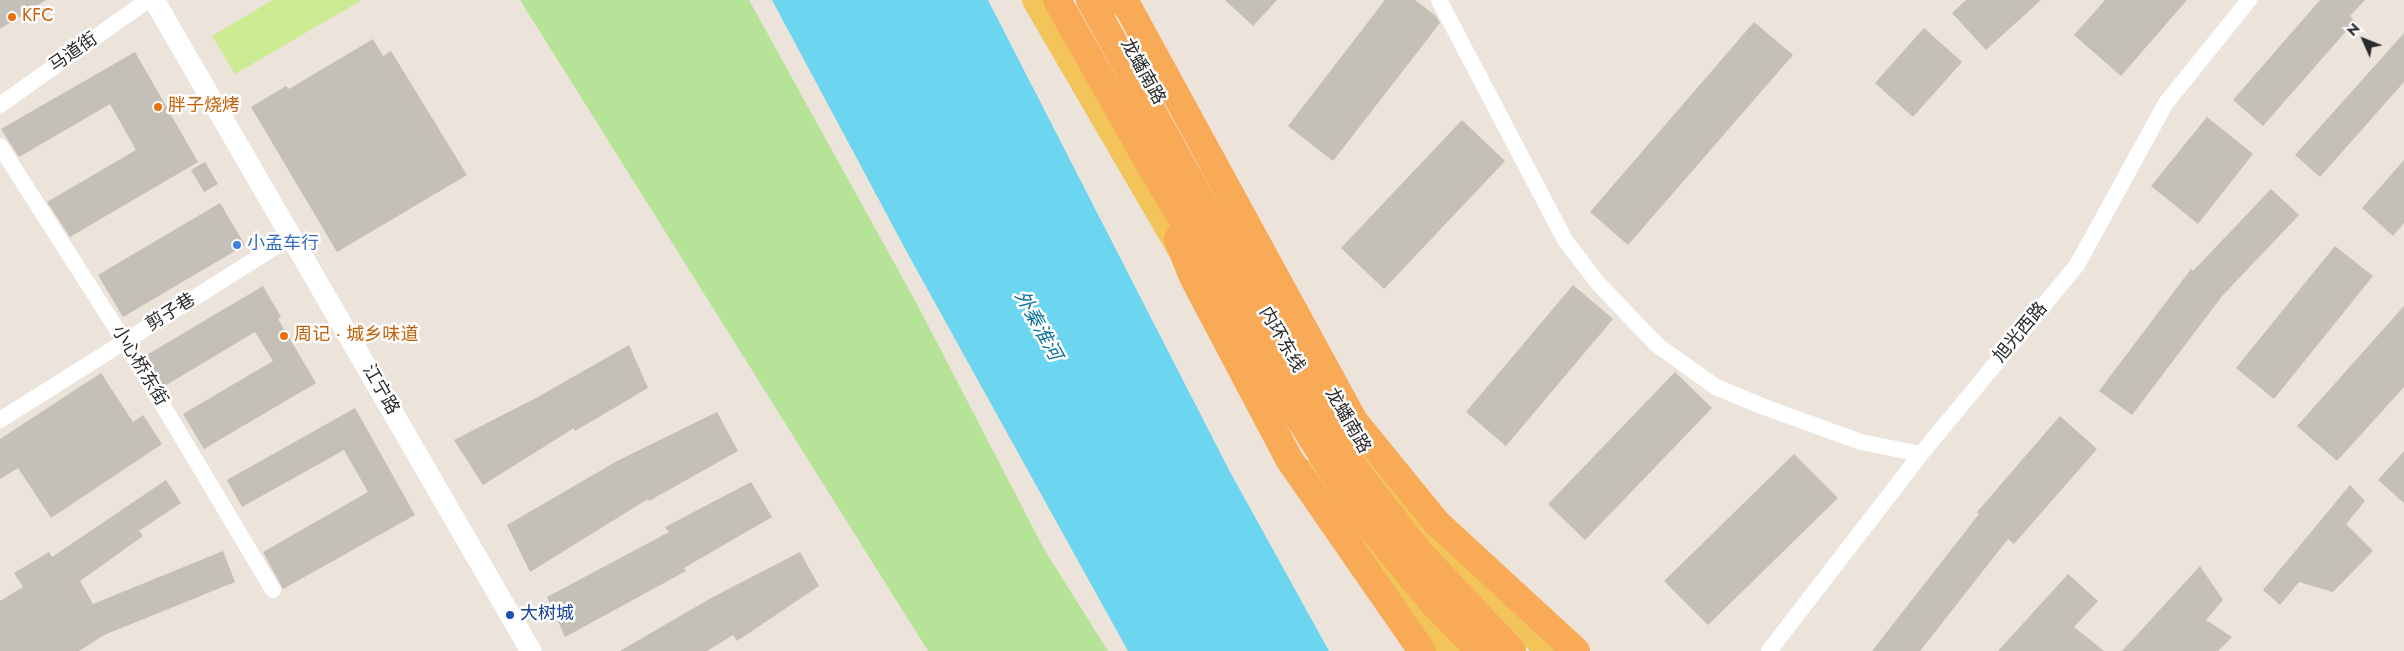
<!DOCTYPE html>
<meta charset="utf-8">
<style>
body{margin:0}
#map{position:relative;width:2404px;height:651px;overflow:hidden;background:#ece3db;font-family:Jost,sans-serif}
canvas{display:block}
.north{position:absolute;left:2339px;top:15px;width:50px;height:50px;-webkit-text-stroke:4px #fff;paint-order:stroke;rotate:314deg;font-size:14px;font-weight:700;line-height:20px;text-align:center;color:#2a2a2a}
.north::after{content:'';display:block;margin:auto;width:18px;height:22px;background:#2a2a2a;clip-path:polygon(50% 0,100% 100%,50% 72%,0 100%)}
</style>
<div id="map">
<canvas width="2404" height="651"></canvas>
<div class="north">N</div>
</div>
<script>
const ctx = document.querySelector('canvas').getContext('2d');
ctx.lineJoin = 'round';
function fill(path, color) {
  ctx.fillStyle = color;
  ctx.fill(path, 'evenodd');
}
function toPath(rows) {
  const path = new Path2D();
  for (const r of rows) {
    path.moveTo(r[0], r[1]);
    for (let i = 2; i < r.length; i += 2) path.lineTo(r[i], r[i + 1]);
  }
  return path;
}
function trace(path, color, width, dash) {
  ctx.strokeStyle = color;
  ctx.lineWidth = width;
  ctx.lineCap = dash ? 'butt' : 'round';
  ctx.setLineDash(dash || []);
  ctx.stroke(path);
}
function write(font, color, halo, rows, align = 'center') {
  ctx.font = font + ' Jost,"Noto Sans SC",sans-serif';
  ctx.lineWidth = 5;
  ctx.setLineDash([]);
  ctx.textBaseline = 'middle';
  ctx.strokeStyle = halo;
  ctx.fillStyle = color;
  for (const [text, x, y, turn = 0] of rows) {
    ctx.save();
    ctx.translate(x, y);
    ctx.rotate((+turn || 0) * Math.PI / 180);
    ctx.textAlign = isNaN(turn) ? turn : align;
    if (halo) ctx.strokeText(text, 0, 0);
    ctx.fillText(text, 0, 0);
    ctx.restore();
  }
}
fill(toPath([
 [520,0,749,0,918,306,1044,549,1108,651,928,651]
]), '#b6e397');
fill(toPath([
 [273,0,362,0,235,74,212,36]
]), '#cceb92');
fill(toPath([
 [772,0,988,0,1229,470,1329,651,1128,651,909,256]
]), '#6cd6f0');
fill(toPath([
 [0,0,46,0,0,29],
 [1225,0,1277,0,1253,26],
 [1385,0,1415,0,1436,16,1440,23,1333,161,1288,126],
 [1966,0,2041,0,1986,50,1952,13],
 [2105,0,2187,0,2121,76,2074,35],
 [2320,0,2365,0,2350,16,2355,21,2263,126,2233,100],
 [1754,22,1793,55,1628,245,1590,212],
 [1924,28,1962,62,1913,117,1875,83],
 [2404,33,2404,82,2320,177,2295,155],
 [373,39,383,56,391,51,467,175,337,252,251,107,286,86,289,89],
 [135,52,198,162,70,237,47,202,136,150,110,104,19,157,1,129],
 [2207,117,2253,154,2198,224,2151,186],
 [1462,120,1505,161,1384,289,1341,248],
 [2404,160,2404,223,2393,236,2362,208],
 [205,162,218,184,204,192,191,170],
 [2271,189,2299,215,2223,295,2132,415,2099,391,2191,269,2193,271],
 [220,203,245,245,123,317,98,275],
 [2335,246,2373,276,2274,399,2236,368],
 [1573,285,1613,319,1506,446,1466,412],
 [263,286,281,317,278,319,316,383,204,449,183,414,273,361,255,332,163,387,145,356],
 [2404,306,2404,387,2337,461,2297,426],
 [629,345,648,388,575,431,574,428,483,485,454,440,536,398],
 [1675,372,1712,408,1585,540,1548,504],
 [101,373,133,422,143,415,162,444,51,518,18,468,0,479,0,439],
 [355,408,415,515,283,589,263,552,368,492,344,450,242,507,227,480],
 [717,412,738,451,649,501,648,499,530,572,507,525,617,461],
 [2060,416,2097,449,2014,544,2008,539,1920,651,1872,651,1979,514,1977,512],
 [2404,451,2404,503,2378,480],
 [1794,454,1838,498,1708,625,1664,581],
 [166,480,181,503,139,531,143,536,80,581,93,604,223,551,235,582,104,635,79,651,0,651,0,601,23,587,14,573,49,552,52,557],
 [751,482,772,517,684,568,686,571,565,637,547,597,669,532,665,527],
 [2350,485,2365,501,2346,524,2373,551,2333,592,2299,582,2280,605,2263,590],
 [800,552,819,586,737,641,733,635,707,651,620,651,711,598],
 [2200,566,2223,600,2206,620,2232,637,2218,651,2122,651],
 [2068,574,2098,601,2074,627,2104,651,1998,651]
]), '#c4bfb7');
trace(toPath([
 [1439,0,1565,240,1597,282,1657,345,1716,387,1764,407,1861,442,1921,454],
 [0,105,148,0],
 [0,146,125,342,273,590],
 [0,420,291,237],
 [1769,651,1921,454,2077,265,2166,103,2249,0]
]), '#fff', 16);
trace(toPath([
 [154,0,531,651]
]), '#fff', 21);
trace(toPath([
 [1035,0,1187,261],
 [1356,437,1380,478,1453,561,1549,651],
 [1313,472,1422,617,1454,651]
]), '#f2c45a', 26);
trace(toPath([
 [1057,0,1149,163,1301,421,1360,514,1432,602,1480,651],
 [1090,0,1224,241,1354,468,1419,552,1512,651],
 [1120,0,1129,9,1354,421,1437,523,1576,651],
 [1178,239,1193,277,1289,459,1422,651]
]), '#f8aa56', 28);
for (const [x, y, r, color] of [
 [12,17,5,"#e8710a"],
 [158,107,5,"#e8710a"],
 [237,245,5,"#3f7fe0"],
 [284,336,5,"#e8710a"],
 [510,615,5,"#1a4fb4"]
]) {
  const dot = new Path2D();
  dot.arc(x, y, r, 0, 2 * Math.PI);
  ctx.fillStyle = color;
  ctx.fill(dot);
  trace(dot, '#fff', 2);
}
write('18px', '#c56008', '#fff', [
 ["KFC",22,17],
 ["胖子烧烤",168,107],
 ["周记 · 城乡味道",294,336]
], 'left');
write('18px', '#2a2a2a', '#fff', [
 ["马道街",74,53,-35],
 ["龙蟠南路",1142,72,61],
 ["剪子巷",171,313,-32],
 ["旭光西路",2021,333,-50],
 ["内环东线",1281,340,60],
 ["小心桥东街",139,366,59],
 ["江宁路",380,390,60],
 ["龙蟠南路",1347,421,60]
]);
write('18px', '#366cbe', '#fff', [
 ["小孟车行",247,245]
], 'left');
write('18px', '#164399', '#fff', [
 ["大树城",520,615]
], 'left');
write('italic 19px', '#0c749b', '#fff', [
 ["外秦淮河",1037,326,61]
]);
</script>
